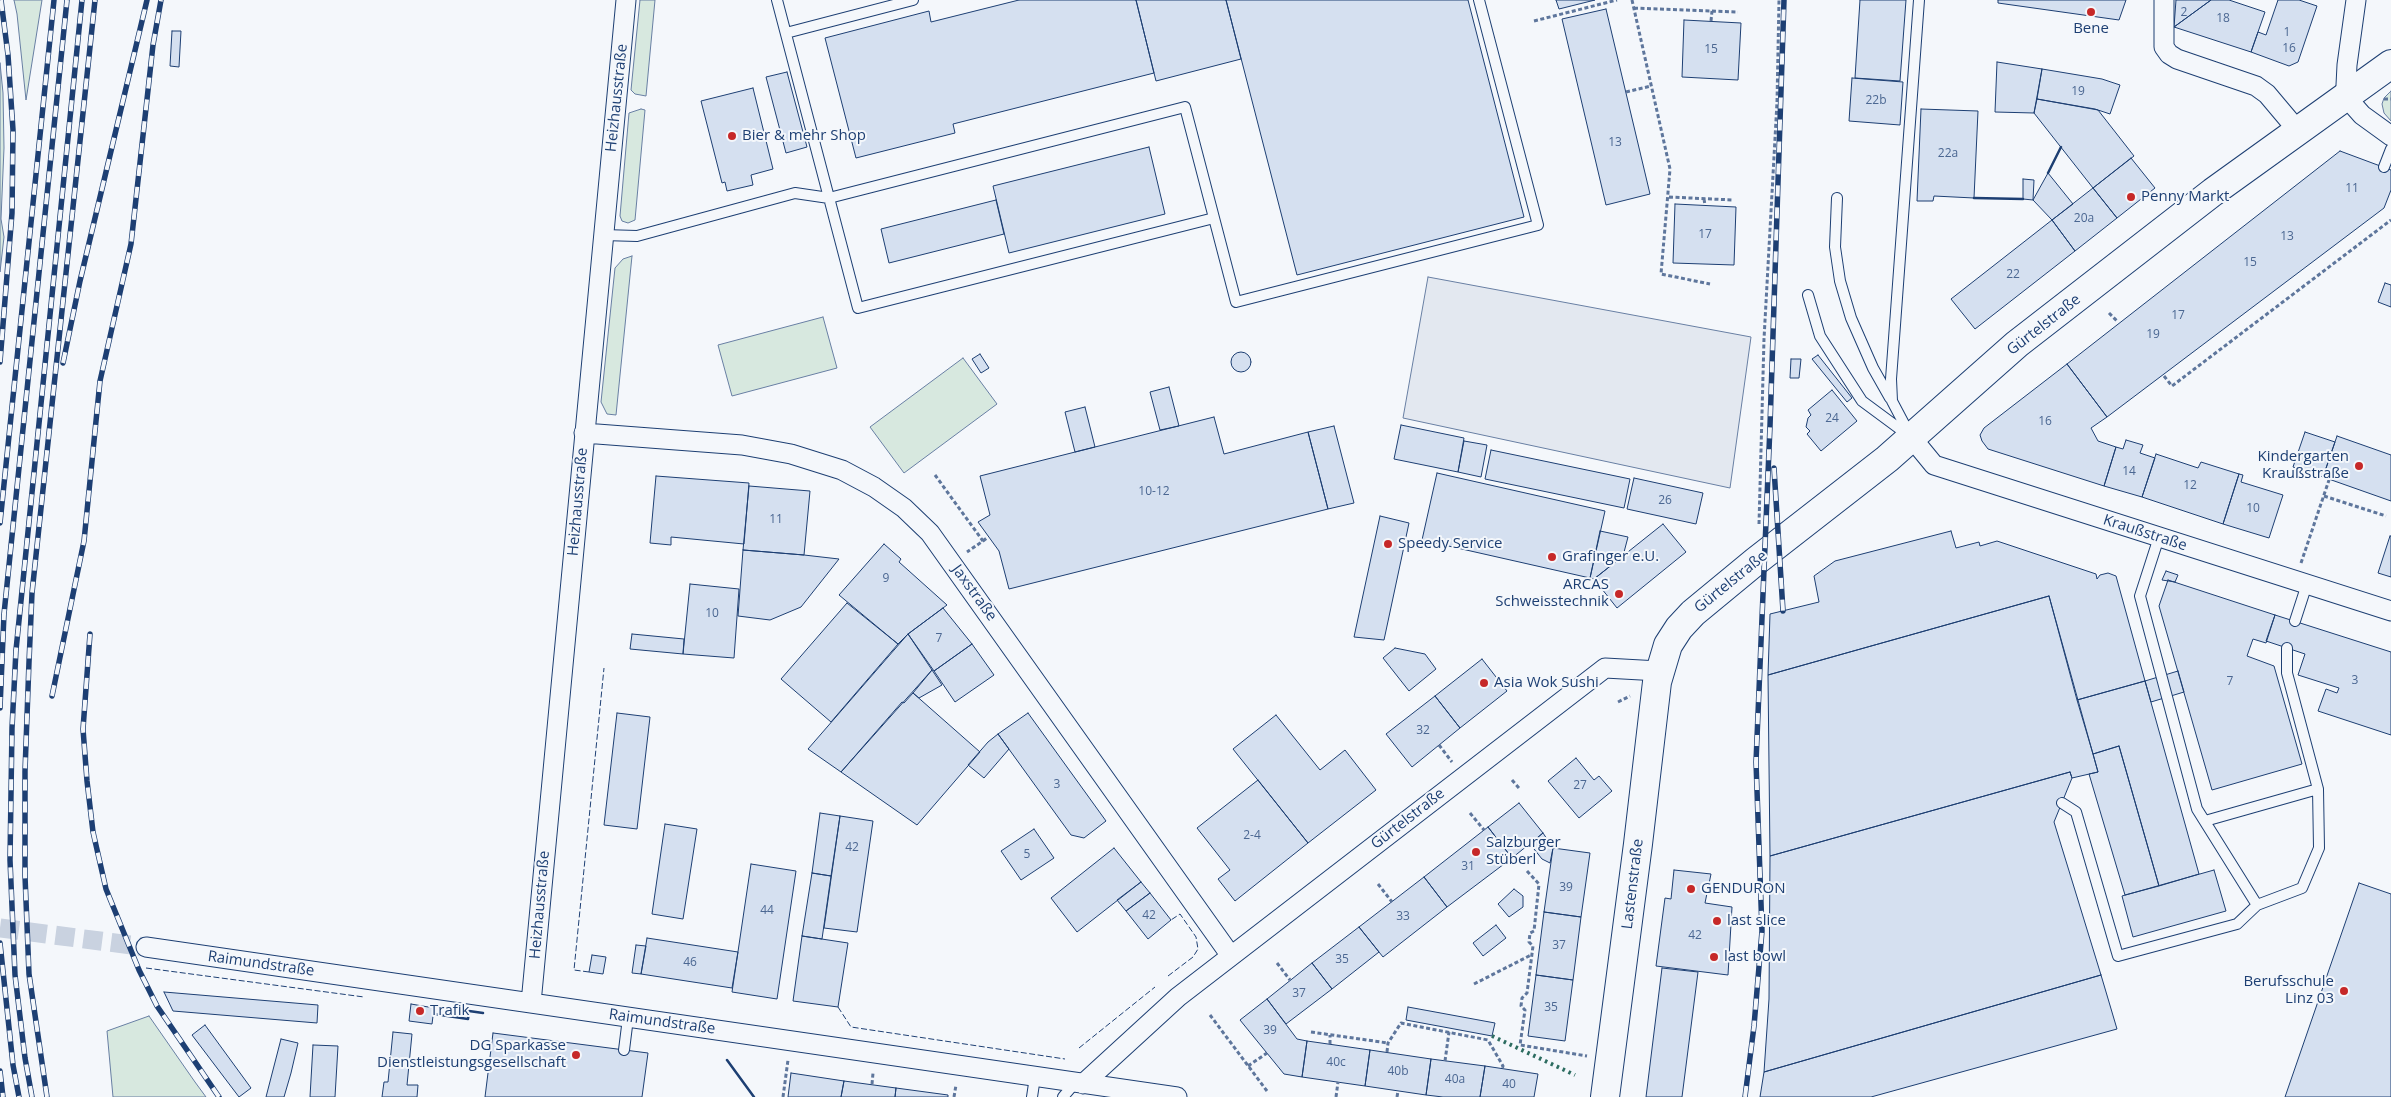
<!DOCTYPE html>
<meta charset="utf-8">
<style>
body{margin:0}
canvas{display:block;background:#f4f7fb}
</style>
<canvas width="2391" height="1097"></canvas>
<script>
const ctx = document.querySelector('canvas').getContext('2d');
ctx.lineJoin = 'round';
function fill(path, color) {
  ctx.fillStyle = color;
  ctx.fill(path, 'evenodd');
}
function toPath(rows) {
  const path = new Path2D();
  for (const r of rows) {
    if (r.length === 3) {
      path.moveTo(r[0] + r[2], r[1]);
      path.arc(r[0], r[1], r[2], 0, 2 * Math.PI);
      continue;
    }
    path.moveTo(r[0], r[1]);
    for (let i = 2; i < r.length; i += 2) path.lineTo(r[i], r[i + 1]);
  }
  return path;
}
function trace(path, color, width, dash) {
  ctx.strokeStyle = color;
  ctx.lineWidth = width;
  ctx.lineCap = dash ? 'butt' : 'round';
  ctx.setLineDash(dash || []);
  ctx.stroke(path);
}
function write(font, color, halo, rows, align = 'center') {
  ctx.font = font + ' "Open Sans",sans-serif';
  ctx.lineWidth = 4;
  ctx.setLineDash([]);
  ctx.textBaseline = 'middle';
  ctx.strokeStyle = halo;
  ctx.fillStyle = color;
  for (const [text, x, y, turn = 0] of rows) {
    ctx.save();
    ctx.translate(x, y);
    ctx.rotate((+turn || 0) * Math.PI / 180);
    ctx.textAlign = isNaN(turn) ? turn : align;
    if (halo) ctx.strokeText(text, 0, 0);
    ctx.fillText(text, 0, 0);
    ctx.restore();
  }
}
const green = toPath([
 [14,0,42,0,26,100,17,14,14,0],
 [640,0,655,0,646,96,635,94,631,90,640,0],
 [0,63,3,93,4,148,1,219,4,237,0,272,0,63],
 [2391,91,2391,121,2384,113,2382,104,2384,98,2391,91],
 [641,109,645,110,635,220,628,223,622,221,620,216,629,113,641,109],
 [632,256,616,415,607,414,601,402,615,268,623,259,632,256],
 [823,317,837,368,732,396,718,345,823,317],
 [963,358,997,404,904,473,870,427,963,358],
 [149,1016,195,1082,206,1097,113,1097,107,1031,149,1016]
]);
fill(green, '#d7e8df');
trace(green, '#687fa3', 1);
const parking = toPath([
 [1428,277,1751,337,1730,488,1403,418,1428,277]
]);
fill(parking, '#e3e8f0');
trace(parking, '#687fa3', 1);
const building = toPath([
 [1019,0,1136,0,1154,73,953,124,955,133,856,158,825,38,929,11,931,22,1019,0],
 [1136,0,1226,0,1241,59,1156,81,1136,0],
 [1226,0,1468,0,1524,217,1297,275,1226,0],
 [1556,0,1595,0,1559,9,1556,0],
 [1860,0,1906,0,1900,81,1855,78,1860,0],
 [1998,0,2126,0,2119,20,1998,3,1998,0],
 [2176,0,2211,0,2174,27,2176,0],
 [2211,0,2229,0,2265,12,2251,52,2174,27,2211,0],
 [2278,0,2299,0,2317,6,2298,62,2289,66,2251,52,2258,32,2266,35,2278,0],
 [1606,9,1650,194,1606,205,1562,19,1606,9],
 [1684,20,1741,23,1738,80,1682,77,1684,20],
 [172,31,181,31,179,67,170,66,172,31],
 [1997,62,2042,69,2034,113,1995,112,1997,62],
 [2042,69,2102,79,2120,85,2110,114,2095,109,2037,99,2042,69],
 [787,72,807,147,786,153,766,77,787,72],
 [1852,78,1903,82,1900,125,1849,121,1852,78],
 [753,88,773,169,751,175,753,185,727,191,725,182,722,183,701,101,753,88],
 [2037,99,2098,110,2134,156,2093,188,2034,113,2037,99],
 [1921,109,1978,111,1974,198,1934,196,1933,201,1917,201,1921,109],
 [1149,147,1165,214,1009,253,993,186,1149,147],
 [2340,151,2391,170,2391,190,2384,208,2107,417,2067,364,2340,151],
 [2131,158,2155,188,2117,218,2093,188,2131,158],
 [2048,173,2073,204,2052,220,2033,200,2048,173],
 [2023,179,2034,180,2033,200,2023,199,2023,179],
 [2093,188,2117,218,2075,251,2052,220,2093,188],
 [996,200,1004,234,889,263,881,229,996,200],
 [1675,204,1736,207,1734,265,1673,263,1675,204],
 [2052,220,2075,251,1975,329,1951,299,2052,220],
 [2385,283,2391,285,2391,307,2378,302,2385,283],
 [1241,362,10],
 [980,354,989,368,981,373,972,359,980,354],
 [1818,355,1852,398,1847,402,1812,359,1818,355],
 [1791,359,1801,359,1799,378,1790,378,1791,359],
 [2067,364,2107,417,2091,428,2098,441,2116,447,2104,486,1988,449,1982,441,1980,435,1984,428,2067,364],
 [1169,387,1179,426,1160,430,1150,392,1169,387],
 [1832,390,1857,421,1821,451,1807,434,1810,431,1806,427,1808,418,1811,415,1808,410,1832,390],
 [1085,407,1095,447,1075,452,1065,412,1085,407],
 [1214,417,1224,454,1308,432,1328,509,1009,589,999,551,978,522,990,515,980,476,1214,417],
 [1401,425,1464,438,1458,472,1394,459,1401,425],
 [1334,426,1354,503,1328,509,1308,432,1334,426],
 [2305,432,2335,442,2323,477,2293,467,2305,432],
 [2337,436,2391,455,2391,501,2323,477,2337,436],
 [2126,440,2143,445,2140,453,2155,458,2142,497,2104,486,2116,447,2123,449,2126,440],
 [1464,441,1487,445,1481,477,1458,472,1464,441],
 [1491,450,1630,479,1624,508,1485,479,1491,450],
 [2156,454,2198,468,2201,462,2239,474,2223,524,2142,497,2156,454],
 [1437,473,1605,511,1590,578,1422,540,1437,473],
 [2239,474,2243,475,2241,482,2283,495,2269,538,2223,524,2239,474],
 [656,476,749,483,744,544,671,537,671,545,650,543,656,476],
 [1634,478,1703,493,1696,524,1627,509,1634,478],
 [749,486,810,491,804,555,743,550,749,486],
 [1380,516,1409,523,1384,640,1354,637,1380,516],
 [1663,524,1686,552,1617,608,1594,579,1663,524],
 [1600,531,1628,537,1623,556,1594,579,1590,578,1600,531],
 [1951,531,1956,548,1979,542,1980,546,1997,541,2096,574,2097,579,2100,575,2108,573,2116,576,2145,681,2077,700,2049,596,1768,675,1770,614,1819,602,1814,576,1835,561,1951,531],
 [2390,536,2391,536,2391,577,2378,573,2390,536],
 [884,544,901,559,899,562,947,605,908,634,898,644,839,595,884,544],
 [743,550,804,555,839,559,801,607,770,620,738,616,743,550],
 [2166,571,2178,575,2175,582,2162,580,2166,571],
 [2168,580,2275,615,2266,643,2253,639,2247,656,2274,666,2302,764,2212,790,2159,606,2168,580],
 [690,584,739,589,734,658,683,654,690,584],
 [2049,596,2098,772,2072,778,2070,772,1770,856,1768,675,2049,596],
 [847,603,898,644,831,722,781,679,847,603],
 [943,608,972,644,934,671,908,634,943,608],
 [2275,615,2391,652,2391,735,2318,711,2326,689,2337,693,2339,688,2298,675,2305,654,2266,641,2275,615],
 [632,634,684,639,683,654,630,649,632,634],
 [908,634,932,670,841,772,808,749,908,634],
 [972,644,994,675,955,702,934,671,972,644],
 [1395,648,1425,654,1436,669,1409,691,1383,658,1395,648],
 [1482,659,1507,691,1460,728,1435,696,1482,659],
 [932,670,942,685,919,698,913,693,932,670],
 [2178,671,2184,692,2151,702,2145,681,2178,671],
 [2145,681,2199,874,2159,886,2119,746,2093,754,2077,700,2145,681],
 [913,693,980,752,917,825,841,772,902,702,904,703,913,693],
 [1435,696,1460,728,1412,767,1386,734,1435,696],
 [617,713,650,717,637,829,604,825,617,713],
 [1028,713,1106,821,1084,838,1071,835,998,734,1028,713],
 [1276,715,1320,770,1345,750,1376,790,1308,843,1233,749,1276,715],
 [998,734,1009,749,984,778,968,765,988,742,998,734],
 [2119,746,2159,886,2125,895,2089,774,2098,772,2093,754,2119,746],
 [1576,758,1594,780,1599,776,1612,791,1579,818,1548,781,1576,758],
 [2070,772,2072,778,2054,822,2101,975,1764,1072,1769,999,1770,856,2070,772],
 [1258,780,1308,843,1235,901,1218,879,1230,870,1197,828,1258,780],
 [1519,803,1543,833,1512,858,1488,827,1519,803],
 [820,813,840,816,831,876,812,873,820,813],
 [840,816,873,821,857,932,824,928,840,816],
 [665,824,697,829,683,919,652,914,665,824],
 [1488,827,1512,858,1447,907,1424,877,1488,827],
 [1034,829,1054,858,1021,880,1001,851,1034,829],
 [1543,833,1553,848,1550,863,1542,859,1530,844,1543,833],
 [1114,848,1141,882,1077,932,1051,898,1114,848],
 [1553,848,1590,853,1581,917,1544,912,1553,848],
 [751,864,796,871,777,999,732,992,751,864],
 [1674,870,1711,874,1705,903,1732,907,1728,975,1656,966,1665,898,1671,899,1674,870],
 [2214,870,2226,911,2133,937,2122,896,2214,870],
 [812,873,831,876,822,939,802,936,812,873],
 [1424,877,1447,907,1383,957,1359,927,1424,877],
 [1141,882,1150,893,1126,911,1117,900,1141,882],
 [2359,883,2391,894,2391,1097,2285,1097,2359,883],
 [1514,889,1523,896,1523,907,1509,917,1498,904,1514,889],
 [1150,893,1171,920,1148,939,1126,911,1150,893],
 [1544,912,1581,917,1573,980,1536,975,1544,912],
 [1496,925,1506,938,1483,956,1473,943,1496,925],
 [1359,927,1379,952,1332,989,1312,963,1359,927],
 [802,936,848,943,838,1007,793,1001,802,936],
 [647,938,738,952,732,988,641,974,647,938],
 [636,945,646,946,641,974,632,973,636,945],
 [592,955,606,957,603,974,589,972,592,955],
 [1312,963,1332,989,1286,1024,1267,999,1312,963],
 [1662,968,1698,972,1682,1097,1646,1097,1662,968],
 [1536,975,1573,980,1565,1041,1528,1036,1536,975],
 [2101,975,2117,1029,1871,1097,1760,1097,1764,1072,2101,975],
 [164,992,318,1005,317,1023,173,1011,164,992],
 [1267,999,1297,1039,1307,1041,1302,1077,1284,1074,1240,1020,1267,999],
 [411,1004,434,1008,432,1024,409,1021,411,1004],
 [1408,1007,1495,1023,1492,1036,1406,1020,1408,1007],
 [205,1025,251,1088,239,1097,192,1035,205,1025],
 [393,1032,412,1034,407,1085,418,1085,417,1097,382,1097,384,1082,388,1082,393,1032],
 [493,1033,648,1053,642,1097,485,1097,493,1033],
 [281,1039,298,1043,291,1073,284,1097,266,1097,281,1039],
 [1307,1041,1370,1050,1365,1086,1302,1077,1307,1041],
 [313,1045,338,1046,335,1097,310,1097,313,1045],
 [1370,1050,1431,1059,1426,1095,1365,1086,1370,1050],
 [1431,1059,1485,1066,1480,1097,1443,1097,1426,1095,1431,1059],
 [1485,1066,1538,1074,1534,1097,1480,1097,1485,1066],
 [791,1073,844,1081,841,1097,788,1097,791,1073],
 [844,1081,896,1088,895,1097,841,1097,844,1081],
 [896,1088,948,1095,948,1097,895,1097,896,1088]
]);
fill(building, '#d5e0f0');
trace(building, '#1d3f73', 1);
trace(toPath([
 [0,928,146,947]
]), '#c9d2e0', 19, [19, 9]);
const lane = toPath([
 [777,0,858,308,1214,218],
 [786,33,913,0],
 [2384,167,2391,149],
 [1837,198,1835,247,1840,281,1851,318,1873,368,1890,398],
 [603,235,637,236,795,193,829,198,1185,107,1236,302,1538,225,1479,0],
 [1808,295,1820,336,1862,401,1908,435],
 [1911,437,1892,401,1891,379,1919,0],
 [2159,537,2140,596,2197,809,2257,905,2302,888,2319,848,2318,789,2287,673,2287,648],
 [2295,621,2307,584],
 [2062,803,2076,812,2118,956,2237,924,2257,905],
 [2205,821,2318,789],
 [624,1050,628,1018],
 [1032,1097,1035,1077],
 [1063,1097,1075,1083]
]);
const street = toPath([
 [2164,0,2164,47,2169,54,2177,59,2256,86,2267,94,2299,132],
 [2356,0,2347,65,2346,85,2347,98,2362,115,2391,136],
 [584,433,742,445,791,454,842,470,874,487,904,508,930,533,1231,956],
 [1911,437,1934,465,2391,611],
 [146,947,1177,1097],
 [531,1003,626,0],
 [1083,1084,1178,997,1605,668,1659,671]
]);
const secondary = toPath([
 [1605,1097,1638,844,1657,682,1668,645,1679,628,1693,613,1756,561,1887,459,2017,344,2213,192,2391,64]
]);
trace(lane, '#1d3f73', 12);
trace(street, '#1d3f73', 21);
trace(secondary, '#1d3f73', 30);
trace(toPath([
 [1632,0,1670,169,1661,274,1710,284],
 [1634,8,1738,12],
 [1534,21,1617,0],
 [1711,21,1712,11],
 [1626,92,1651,86],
 [2384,99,2391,99],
 [1669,197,1733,200],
 [1704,199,1705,205],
 [2109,313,2118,322],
 [2164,376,2172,386,2391,220],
 [935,475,983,541,967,552],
 [2324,496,2386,516],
 [1759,524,1764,339,1777,102,1779,0],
 [983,541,988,537],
 [2301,563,2329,480],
 [1618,702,1630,696],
 [1439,745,1452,762],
 [1512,780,1519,788],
 [1470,813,1484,830],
 [1527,871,1539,884,1534,931,1530,933,1529,942,1533,946,1527,993,1522,998,1521,1006,1525,1010,1520,1045,1587,1056],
 [1378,884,1392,902],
 [1277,963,1290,980],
 [1474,984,1531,955],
 [1210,1015,1267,1091],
 [1311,1032,1388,1043],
 [1330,1044,1330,1035],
 [1387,1052,1388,1043,1401,1023,1488,1040,1503,1066,1502,1069],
 [1445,1061,1449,1032],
 [1248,1066,1267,1053],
 [872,1084,873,1073],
 [783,1097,788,1060],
 [954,1097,956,1085],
 [1336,1097,1338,1082],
 [1397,1097,1398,1091]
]), '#5e769c', 3, [4, 2.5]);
trace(lane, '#f4f7fb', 10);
trace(street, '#f4f7fb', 19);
trace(secondary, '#f4f7fb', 28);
const rail = toPath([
 [0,362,12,213,13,130,8,55,1,0],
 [63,363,80,281,147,0],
 [1774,468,1783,611],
 [0,523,54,0],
 [90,634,83,729,87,781,93,832,106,889,139,970,157,1006,219,1097],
 [52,696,84,541,100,381,131,244,153,45,161,0],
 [0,708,4,614,67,0],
 [0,943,13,1065,19,1097],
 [0,1071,3,1097],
 [32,1097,25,1058,15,975,10,860,12,728,16,650,82,0],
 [47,1097,29,974,25,876,25,771,29,662,32,593,95,0],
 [1745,1097,1754,1026,1762,931,1756,762,1770,426,1784,0]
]);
trace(rail, '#1d3f73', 5.5);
trace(rail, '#f4f7fb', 4, [11]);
trace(toPath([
 [1492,1036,1575,1075]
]), '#2c6c60', 4, [2.5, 4]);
trace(toPath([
 [146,968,364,997],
 [589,972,574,970,604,668],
 [1168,976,1193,957,1198,949,1196,937,1180,914,1171,920],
 [838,1007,851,1027,1065,1059],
 [1079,1048,1155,987]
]), '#1d3f73', 1, [6, 2.5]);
trace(toPath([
 [2048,173,2061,147],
 [1974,198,2023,199],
 [434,1014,468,1019,469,1011,483,1013],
 [727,1060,754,1097]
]), '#1d3f73', 2.5);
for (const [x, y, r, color] of [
 [2091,12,5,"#c62828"],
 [732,136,5,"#c62828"],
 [2131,197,5,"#c62828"],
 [2359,466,5,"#c62828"],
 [1388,544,5,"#c62828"],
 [1552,557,5,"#c62828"],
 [1619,594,5,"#c62828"],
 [1484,683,5,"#c62828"],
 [1476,852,5,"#c62828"],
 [1691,889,5,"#c62828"],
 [1717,921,5,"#c62828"],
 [1714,957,5,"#c62828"],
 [2344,991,5,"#c62828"],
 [420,1011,5,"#c62828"],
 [576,1055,5,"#c62828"]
]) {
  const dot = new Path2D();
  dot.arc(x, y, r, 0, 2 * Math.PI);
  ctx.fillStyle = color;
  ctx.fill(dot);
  trace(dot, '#f4f7fb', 2);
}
write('12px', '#4b6792', null, [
 ["2",2184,13],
 ["18",2223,19],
 ["1",2287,33],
 ["16",2289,49],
 ["15",1711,50],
 ["19",2078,92],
 ["22b",1876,101],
 ["13",1615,143],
 ["22a",1948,154],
 ["11",2352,189],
 ["20a",2084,219],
 ["17",1705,235],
 ["13",2287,237],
 ["15",2250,263],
 ["22",2013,275],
 ["17",2178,316],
 ["19",2153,335],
 ["24",1832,419],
 ["16",2045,422],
 ["14",2129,472],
 ["12",2190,486],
 ["10-12",1154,492],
 ["26",1665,501],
 ["10",2253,509],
 ["11",776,520],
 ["9",886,579],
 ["10",712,614],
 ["7",939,639],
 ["3",2355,681],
 ["7",2230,682],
 ["32",1423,731],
 ["3",1057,785],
 ["27",1580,786],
 ["2-4",1252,836],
 ["42",852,848],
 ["5",1027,855],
 ["31",1468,867],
 ["39",1566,888],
 ["44",767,911],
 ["42",1149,916],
 ["33",1403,917],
 ["42",1695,936],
 ["37",1559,946],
 ["35",1342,960],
 ["46",690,963],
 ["37",1299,994],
 ["35",1551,1008],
 ["39",1270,1031],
 ["40c",1336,1063],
 ["40b",1398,1072],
 ["40a",1455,1080],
 ["40",1509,1085]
]);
write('15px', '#1d3f73', '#f4f7fb', [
 ["Bene",2091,29,"center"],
 ["Bier & mehr Shop",742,136],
 ["Penny Markt",2141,197],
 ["Kindergarten",2349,457,"right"],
 ["Kraußstraße",2349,474,"right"],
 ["Speedy Service",1398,544],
 ["Grafinger e.U.",1562,557],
 ["ARCAS",1609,585,"right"],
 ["Schweisstechnik",1609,602,"right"],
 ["Asia Wok Sushi",1494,683],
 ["Salzburger",1486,843],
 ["Stüberl",1486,860],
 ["GENDURON",1701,889],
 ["last slice",1727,921],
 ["last bowl",1724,957],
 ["Berufsschule",2334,982,"right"],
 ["Linz 03",2334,999,"right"],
 ["Trafik",430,1011],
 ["DG Sparkasse",566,1046,"right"],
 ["Dienstleistungsgesellschaft",566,1063,"right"]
], 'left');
write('15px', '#1d3f73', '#f4f7fb', [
 ["Heizhausstraße",617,98,-84],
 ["Gürtelstraße",2044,325,-38],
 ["Heizhausstraße",578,502,-85],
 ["Kraußstraße",2145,533,18],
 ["Gürtelstraße",1731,582,-39],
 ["Jaxstraße",974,593,54],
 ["Gürtelstraße",1408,819,-38],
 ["Lastenstraße",1633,884,-83],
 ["Heizhausstraße",540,905,-85],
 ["Raimundstraße",261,964,8],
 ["Raimundstraße",662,1022,8]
]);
</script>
